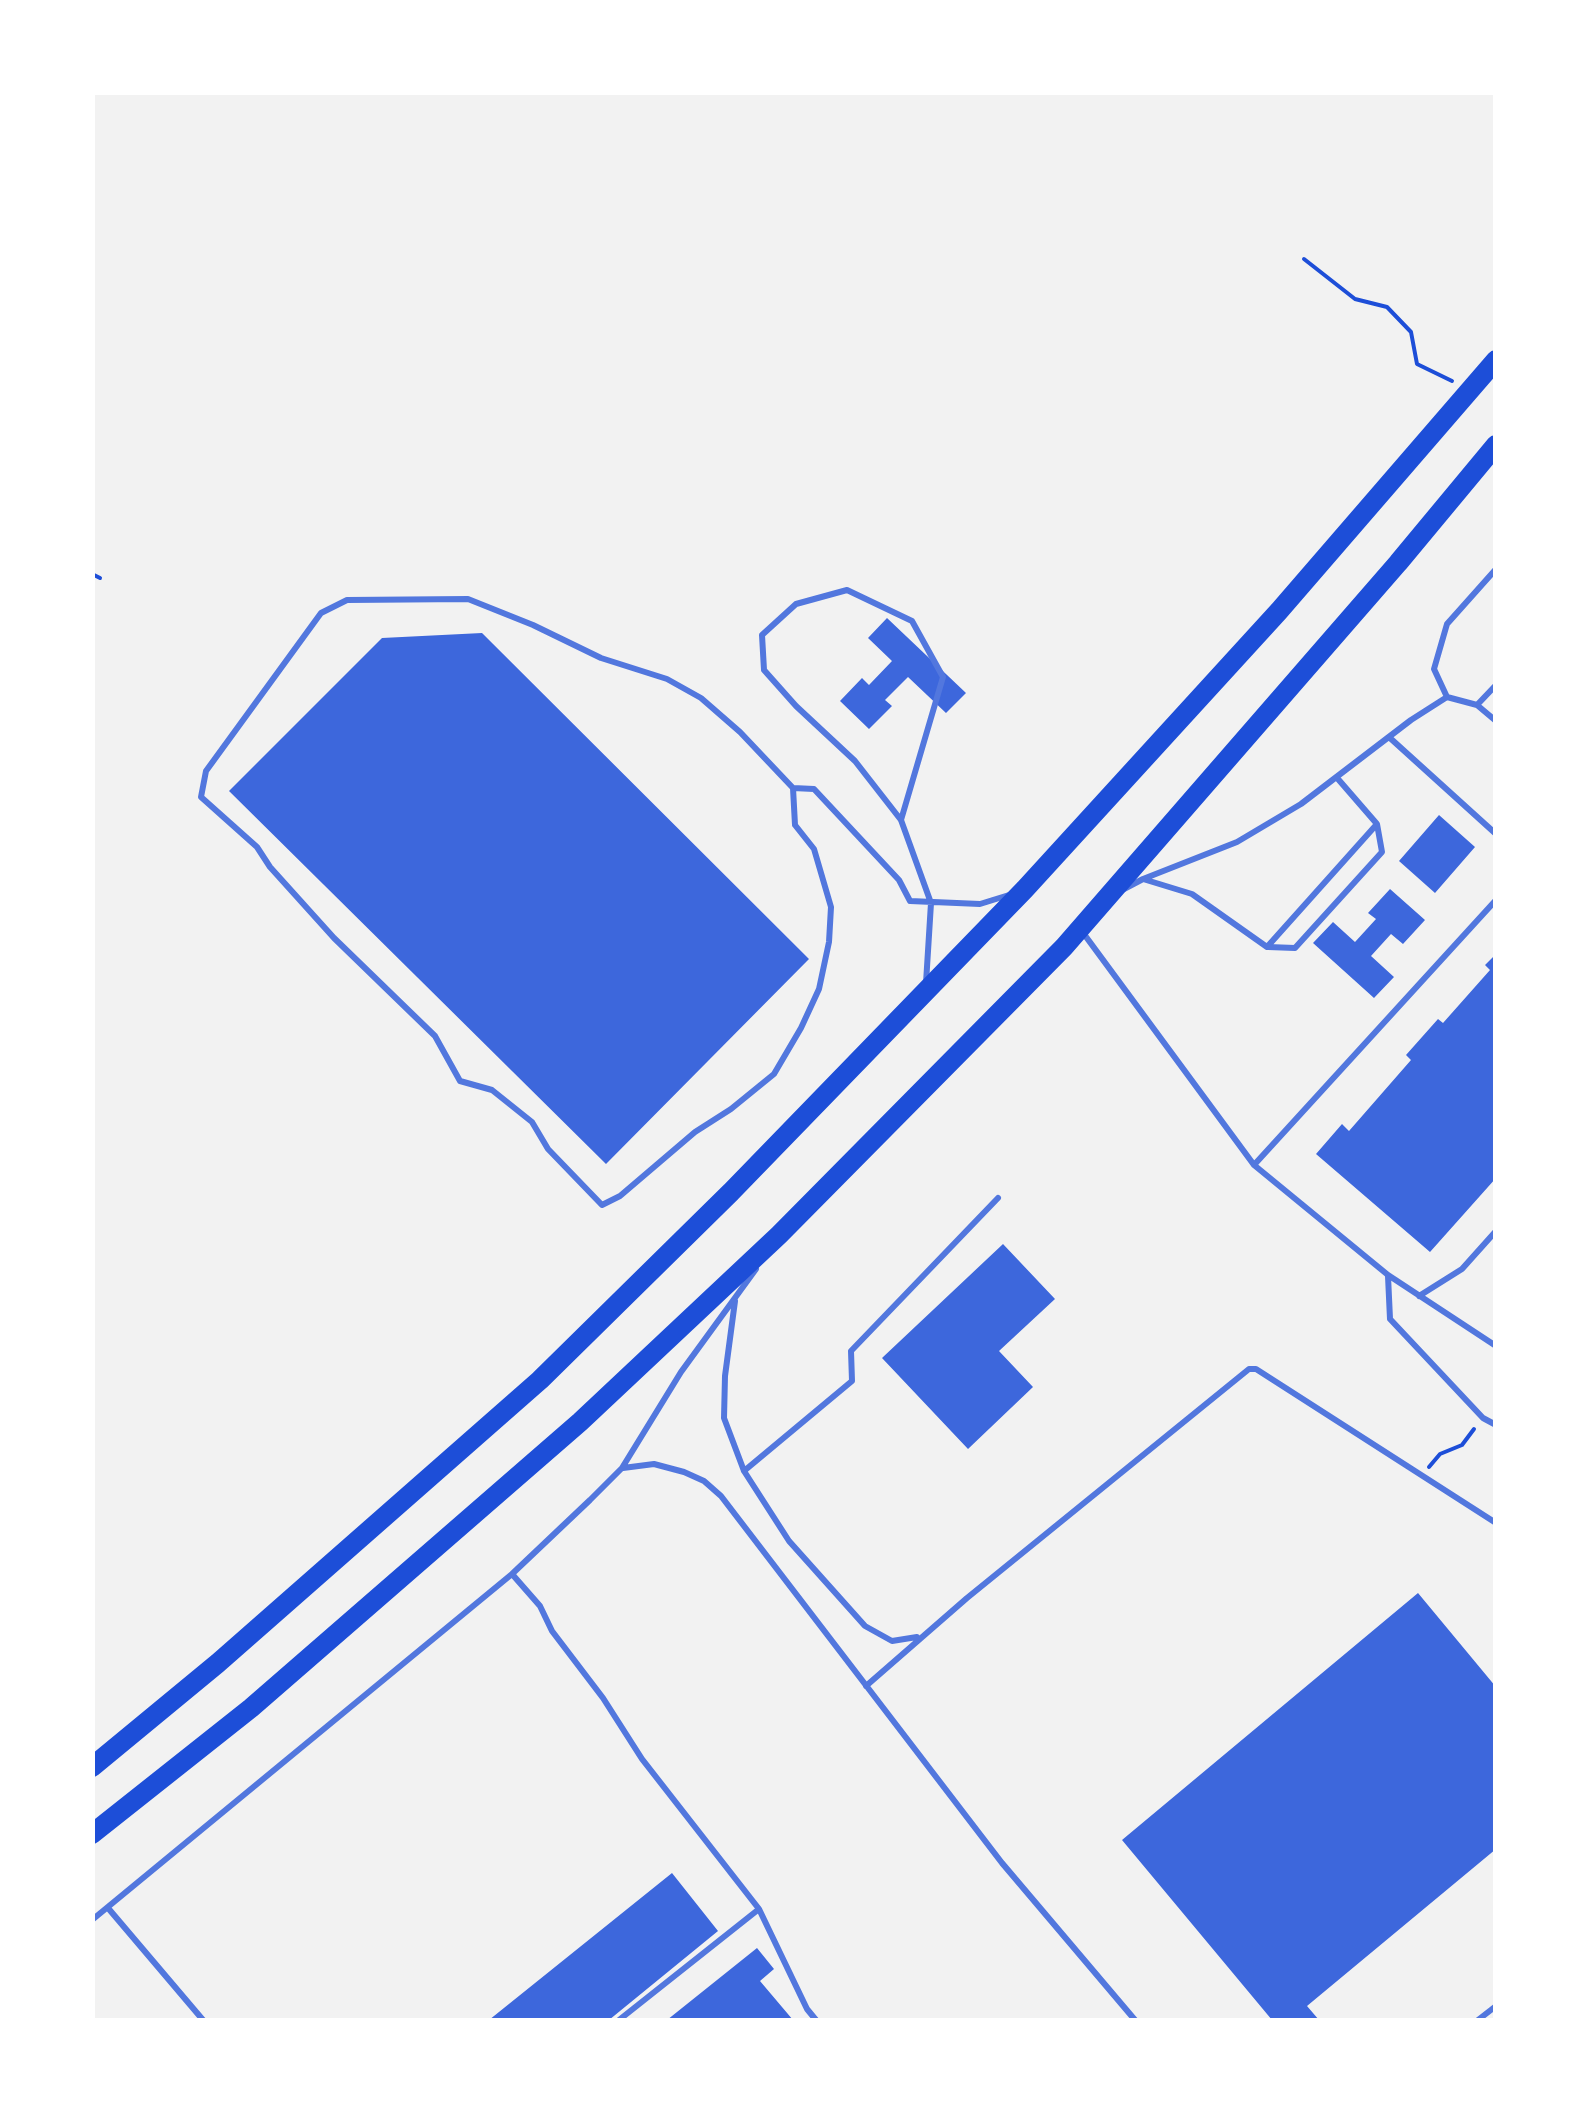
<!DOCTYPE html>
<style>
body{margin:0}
#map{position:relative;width:1588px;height:2113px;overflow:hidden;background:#f2f2f2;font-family:"PT Serif",serif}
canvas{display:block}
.frame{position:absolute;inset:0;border:95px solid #fff;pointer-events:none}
</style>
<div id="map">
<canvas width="1588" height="2113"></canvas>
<div class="frame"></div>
</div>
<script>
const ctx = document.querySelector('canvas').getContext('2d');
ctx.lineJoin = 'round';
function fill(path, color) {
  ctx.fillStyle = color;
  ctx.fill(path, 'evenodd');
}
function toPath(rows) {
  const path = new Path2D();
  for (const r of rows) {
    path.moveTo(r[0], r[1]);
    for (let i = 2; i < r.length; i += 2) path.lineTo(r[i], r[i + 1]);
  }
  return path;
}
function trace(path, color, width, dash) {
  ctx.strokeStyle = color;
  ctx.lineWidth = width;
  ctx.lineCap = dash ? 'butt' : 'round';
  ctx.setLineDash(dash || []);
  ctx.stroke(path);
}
fill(toPath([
 [887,618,966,693,946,713,908,677,885,700,892,706,869,729,840,701,862,678,869,685,892,661,868,638],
 [482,633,809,959,606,1164,229,791,382,638],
 [1439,815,1475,847,1435,893,1399,861],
 [1390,889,1425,920,1403,944,1391,934,1371,956,1394,977,1374,998,1313,943,1333,922,1355,942,1376,919,1368,913],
 [1496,954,1496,1178,1430,1252,1316,1154,1342,1124,1349,1131,1411,1060,1406,1055,1438,1019,1443,1023,1490,970,1485,965],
 [1003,1244,1055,1299,999,1351,1033,1387,968,1449,882,1358],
 [1418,1593,1496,1687,1496,1849,1307,2006,1319,2020,1272,2020,1122,1840],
 [672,1873,718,1931,609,2020,489,2020],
 [757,1948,774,1969,760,1981,793,2020,667,2020]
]), '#3d67dc');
trace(toPath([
 [1304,259,1355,299,1387,307,1411,332,1417,364,1452,381],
 [92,574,100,578],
 [1429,1467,1440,1454,1462,1445,1474,1429]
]), '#1d4ed8', 4);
trace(toPath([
 [1447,697,1434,669,1447,624,1496,569],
 [1477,705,1496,685],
 [1390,738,1496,834],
 [793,788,795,825,814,849,831,907,829,942,819,989,801,1028,774,1074,731,1109,695,1132,620,1196,602,1205,548,1149,532,1122,492,1090,460,1081,435,1036,334,938,270,867,257,847,201,797,206,771,321,613,347,600,468,599,533,625,601,658,667,679,701,698,740,732,793,788,814,789,899,880,910,901,980,904,1009,895],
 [901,820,943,677,912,621,847,590,796,604,762,635,764,670,796,706,855,761,901,820,931,903,926,983],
 [1143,879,1237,842,1301,804,1411,720,1447,697,1477,705,1496,721],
 [1124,889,1143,879,1192,894,1267,947,1377,824,1338,779],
 [1081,930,1254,1165,1388,1275,1496,1346],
 [1268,947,1295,948,1382,852,1377,824],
 [1254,1165,1496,900],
 [1388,1276,1390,1319,1483,1418,1496,1425],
 [1419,1296,1462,1269,1496,1231],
 [735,1301,725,1376,724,1418,744,1471,789,1541,865,1626,892,1641,917,1637],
 [623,1468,654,1464,684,1472,704,1481,721,1496,1002,1863,1135,2020],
 [744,1471,852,1381,851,1351,998,1198],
 [512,1574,540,1606,552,1631,603,1698,642,1759,759,1909,619,2020],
 [866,1686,967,1598,1249,1369,1256,1369,1496,1523],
 [108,1908,203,2020],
 [759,1909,807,2009,816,2020],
 [92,1920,512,1574,590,1500,622,1468,681,1372,756,1269],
 [1478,2020,1496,2006]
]), '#5277de', 6);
trace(toPath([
 [92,1767,218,1663,540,1380,731,1192,1025,889,1279,611,1496,360],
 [92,1834,251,1708,580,1422,779,1235,1064,947,1398,563,1496,445]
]), '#1d4ed8', 20);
</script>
